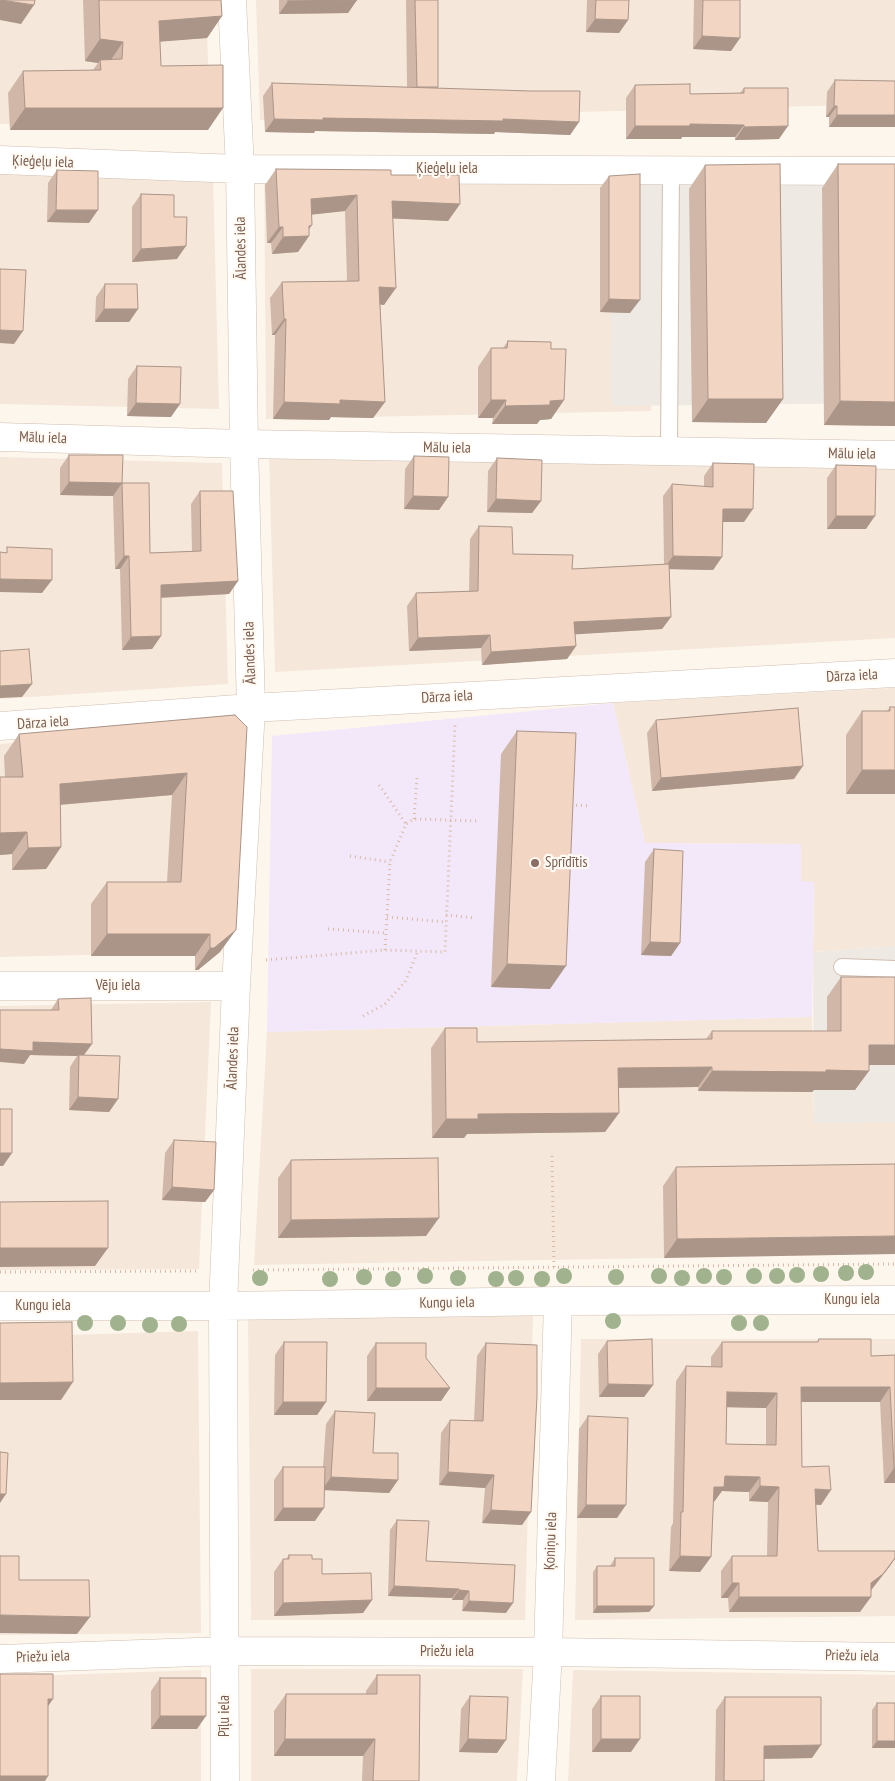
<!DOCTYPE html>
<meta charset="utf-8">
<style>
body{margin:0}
canvas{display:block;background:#fdf6ec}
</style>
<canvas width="895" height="1781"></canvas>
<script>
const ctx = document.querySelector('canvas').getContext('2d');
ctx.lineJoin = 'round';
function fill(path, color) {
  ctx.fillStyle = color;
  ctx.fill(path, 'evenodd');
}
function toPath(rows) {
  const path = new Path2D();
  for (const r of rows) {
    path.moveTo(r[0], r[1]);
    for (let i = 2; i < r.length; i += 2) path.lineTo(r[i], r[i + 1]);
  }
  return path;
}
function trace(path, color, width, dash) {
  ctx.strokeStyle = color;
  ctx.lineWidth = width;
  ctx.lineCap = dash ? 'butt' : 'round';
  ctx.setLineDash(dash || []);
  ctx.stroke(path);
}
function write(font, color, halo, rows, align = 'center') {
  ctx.font = font + ' "PT Sans Narrow",sans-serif';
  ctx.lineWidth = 4.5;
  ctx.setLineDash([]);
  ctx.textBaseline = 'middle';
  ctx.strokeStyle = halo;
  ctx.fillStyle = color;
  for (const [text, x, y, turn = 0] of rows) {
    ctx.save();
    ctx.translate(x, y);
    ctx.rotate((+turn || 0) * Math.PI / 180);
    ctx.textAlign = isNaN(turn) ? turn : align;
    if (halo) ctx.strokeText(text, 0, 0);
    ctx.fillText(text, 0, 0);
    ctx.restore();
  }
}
fill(toPath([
 [0,0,206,0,210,121,0,124],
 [256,0,895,0,895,104,260,120],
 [676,158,651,411,266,419,264,160],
 [0,172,213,175,219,409,0,404],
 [269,455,895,469,895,638,275,672],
 [0,457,222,463,228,684,0,699],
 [895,688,895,946,813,952,814,883,801,881,801,844,645,843,613,703],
 [225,725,214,952,0,957,0,744],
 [211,1002,199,1269,0,1270,0,1006],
 [812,1017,814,1122,895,1122,895,1254,254,1265,267,1032],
 [533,1314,525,1620,251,1620,248,1318],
 [198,1331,201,1633,0,1635,0,1337],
 [581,1339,895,1339,895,1616,575,1620],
 [251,1669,523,1669,517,1781,251,1781],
 [201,1670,201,1781,0,1781,0,1677],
 [573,1670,895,1675,895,1781,568,1781]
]), '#f5e8da');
fill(toPath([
 [895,172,895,403,612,406,609,175],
 [895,946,895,1122,814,1123,813,952]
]), '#efe9e4');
fill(toPath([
 [613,703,645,843,801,844,801,881,814,882,812,1017,267,1032,272,736]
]), '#f3e8fa');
const service = toPath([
 [669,452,671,170],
 [842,967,895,969]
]);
const minor = toPath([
 [0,160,240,169,895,171],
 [0,437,244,444,895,455],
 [0,726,251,708,895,673],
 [0,986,236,986],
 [0,1306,223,1306,558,1301,895,1300],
 [0,1659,225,1651,548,1652,895,1657],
 [225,1781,223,1306,236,986,251,708,244,444,240,169,232,0],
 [541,1781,548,1652,558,1301]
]);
trace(service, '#d1beb0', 18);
trace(minor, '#d1beb0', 29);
trace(toPath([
 [379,785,406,824],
 [571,805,590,806],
 [414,819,417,777],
 [350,856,390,862],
 [446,915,475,918],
 [387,917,446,922],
 [328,929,386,933],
 [385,950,390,862,406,824,414,819,480,821],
 [266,960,385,950,445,952,455,725],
 [363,1016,385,1004,405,982,418,951],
 [552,1156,554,1267],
 [253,1270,895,1264],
 [0,1272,197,1271]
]), '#d9b8a5', 3, [1, 4]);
trace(service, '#fff', 16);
trace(minor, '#fff', 28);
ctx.fillStyle = '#a0b28e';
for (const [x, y] of [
 [866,1272],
 [846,1273],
 [821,1274],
 [797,1275],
 [425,1276],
 [564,1276],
 [659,1276],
 [704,1276],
 [754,1276],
 [777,1276],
 [364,1277],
 [616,1277],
 [724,1277],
 [260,1278],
 [458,1278],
 [516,1278],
 [682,1278],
 [330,1279],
 [393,1279],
 [496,1279],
 [542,1279],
 [613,1321],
 [85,1323],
 [118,1323],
 [739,1323],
 [761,1323],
 [179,1324],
 [150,1325]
]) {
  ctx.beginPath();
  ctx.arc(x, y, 8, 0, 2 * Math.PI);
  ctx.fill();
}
fill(toPath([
 [83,0,221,0,222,16,207,38,160,41,161,66,208,130,10,130,8,93,23,71,93,70,98,63,85,61],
 [279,0,357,0,348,13,279,14],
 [406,0,438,0,438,88,579,122,570,135,495,132,494,134,315,131,314,133,265,132,263,96,272,83,407,87],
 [587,0,629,0,628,20,619,33,586,32],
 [694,0,740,0,740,38,731,51,693,49],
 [835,80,895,81,895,127,829,127,829,117,826,117,827,92],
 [635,85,690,94,740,93,744,88,779,139,735,140,735,137,682,137,681,139,626,139,626,98],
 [838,164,895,164,895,426,824,425,822,188],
 [705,165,783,399,766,423,692,422,689,189],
 [276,169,391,175,460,204,448,221,393,218,384,305,380,304,385,402,373,418,331,417,329,420,273,419,275,335,272,335,270,298,282,282,347,281,345,211,312,214,309,230,309,236,298,252,272,254,271,243,267,243,265,185],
 [57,170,89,223,47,222,48,183],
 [609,176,630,313,600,312,600,188],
 [141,194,177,259,132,262,132,207],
 [105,284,138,309,129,322,95,322,96,297],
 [508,341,551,349,564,400,551,419,540,420,537,424,492,424,493,418,478,418,478,367,491,348,503,348],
 [137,366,171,417,127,416,128,379],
 [69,455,122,483,150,553,192,552,191,504,200,491,238,581,229,594,161,598,161,636,152,649,122,650,120,569,115,569,113,496,60,495,60,468],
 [414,456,448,497,439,510,404,509,405,469],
 [497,458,541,501,532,513,487,512,488,471],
 [713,463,744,522,723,522,722,557,713,570,669,569,671,617,662,629,575,634,576,646,567,659,482,665,481,648,409,651,407,606,416,593,469,591,470,539,479,526,513,554,572,569,664,564,663,496,672,484,704,487,704,476],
 [836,465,866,529,827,529,827,478],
 [890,707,895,707,895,794,846,794,846,735,862,711,887,711],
 [235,715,220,952,198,970,195,970,195,956,91,956,91,904,107,882,167,882,172,795,60,805,61,847,46,869,12,870,12,854,0,855,0,777,5,777,4,756,19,734],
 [656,720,794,779,652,791,647,733],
 [517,731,550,989,491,987,501,754],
 [654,849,680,943,671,956,641,955,645,862],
 [841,977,895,977,895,1065,869,1065,855,1090,814,1090,812,1092,698,1091,698,1087,619,1088,619,1113,605,1132,467,1134,464,1138,432,1138,431,1048,445,1028,477,1042,706,1039,712,1031,827,1031,827,997],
 [58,999,92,1044,84,1055,118,1099,109,1112,69,1110,70,1067,77,1056,30,1055,24,1064,51,1010],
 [174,1140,214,1190,205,1202,162,1200,165,1153],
 [291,1160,426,1236,278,1238,278,1178],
 [895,1164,664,1258,663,1186,676,1167],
 [819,1339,871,1356,895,1355,895,1483,884,1483,880,1402,801,1402,802,1467,821,1505,816,1505,818,1551,895,1551,895,1559,871,1590,860,1612,729,1612,728,1598,721,1598,721,1571,732,1556,767,1556,768,1502,749,1501,749,1492,722,1491,713,1502,711,1557,700,1572,669,1571,671,1527,673,1523,676,1381,686,1366,711,1367,711,1357,722,1342,817,1342],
 [727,1407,766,1408,766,1445,726,1444],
 [607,1341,653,1385,644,1397,599,1397,598,1354],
 [284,1342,326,1402,317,1415,274,1415,275,1355],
 [376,1343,426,1358,450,1388,441,1401,367,1401,367,1356],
 [486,1343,531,1512,522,1525,482,1523,485,1488,439,1485,441,1433,450,1420,474,1421,477,1356],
 [335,1411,398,1480,389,1493,325,1490,315,1521,274,1521,274,1480,283,1467,323,1467,326,1424],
 [588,1416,617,1518,577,1518,579,1429],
 [397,1520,426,1561,506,1613,462,1611,463,1600,452,1600,452,1598,388,1596,390,1530],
 [289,1555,312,1559,322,1574,372,1600,363,1613,274,1616,274,1572,283,1559,286,1559],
 [615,1558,654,1606,649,1612,593,1613,593,1572,597,1566,610,1566],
 [377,1675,419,1781,362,1781,363,1756,274,1756,274,1711,286,1694,366,1694,366,1691],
 [160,1678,197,1729,151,1729,151,1691],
 [470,1696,497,1753,459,1752,461,1709],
 [601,1696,631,1752,592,1752,592,1709],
 [725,1697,812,1758,764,1759,764,1781,715,1781,716,1710],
 [877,1703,895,1748,872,1748,872,1710]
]), '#d1b7a8');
fill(toPath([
 [0,0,34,5,21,24,0,20],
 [357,0,348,13,279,14,288,1],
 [222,16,207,38,144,43,159,21],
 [595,19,628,20,619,33,586,32],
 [702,36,740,38,731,51,693,49],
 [100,39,123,42,108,64,100,60,98,63,85,61],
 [834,106,837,106,829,117,826,117],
 [25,108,223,108,208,130,10,130],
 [837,115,895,115,895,127,829,127],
 [323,118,503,119,579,122,570,135,495,132,494,134,315,131,314,133,265,132,274,119],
 [690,124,744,125,735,137,682,137,681,139,626,139,635,126],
 [788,126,779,139,735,140,744,127],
 [357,195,345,211,300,216,311,199],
 [392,201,460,204,448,221,381,218],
 [56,210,98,210,89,223,47,222],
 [312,225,304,236,309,236,298,252,272,254,283,237,309,226],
 [279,227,283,227,271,243,267,243],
 [186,246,177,259,132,262,141,249],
 [379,287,396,288,384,305,367,303],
 [609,299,640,300,630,313,600,312],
 [104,309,138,309,129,322,95,322],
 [284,319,286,319,275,335,272,335],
 [0,330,23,331,14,344,0,343],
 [708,399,783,399,766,423,692,422],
 [340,400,385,402,373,418,331,417,329,420,273,419,284,402],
 [491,400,506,400,493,418,478,418],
 [564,400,551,419,540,420,537,424,492,424,505,406],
 [840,401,895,402,895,426,824,425],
 [136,403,180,404,171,417,127,416],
 [69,482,122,483,113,496,60,495],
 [413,496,448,497,439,510,404,509],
 [496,499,541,501,532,513,487,512],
 [723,509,753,509,744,522,714,522],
 [836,516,875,516,866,529,827,529],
 [124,556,129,556,120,569,115,569],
 [673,556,722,557,713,570,664,569],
 [0,579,52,580,42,593,0,592],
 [238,581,229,594,152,598,161,585],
 [671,617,662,629,565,635,574,622],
 [490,635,481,648,409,651,418,638],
 [161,636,152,649,122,650,131,637],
 [576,646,567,659,482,665,491,652],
 [32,684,22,697,0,698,0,686],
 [803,766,794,779,652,791,661,778],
 [862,770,895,770,895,794,846,794],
 [187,773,172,795,44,806,60,784],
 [27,832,12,854,0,855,0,833],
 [61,847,46,869,12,870,28,848],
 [236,930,220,952,198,970,195,970,210,948],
 [107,934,210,934,195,956,91,956],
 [650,942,680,943,671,956,641,955],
 [507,964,566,966,550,989,491,987],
 [33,1042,92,1044,83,1056,79,1055,77,1056,30,1055,24,1064,0,1062,0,1049],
 [869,1045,895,1045,895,1065,855,1065],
 [712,1067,698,1087,604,1088,618,1068],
 [826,1070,869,1071,855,1090,814,1090,812,1092,698,1091,712,1071],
 [78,1097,118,1099,109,1112,69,1110],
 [619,1113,605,1132,467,1134,464,1138,432,1138,446,1119,478,1114],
 [0,1153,12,1153,3,1166,0,1166],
 [172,1187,214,1190,205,1202,162,1200],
 [439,1218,426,1236,278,1238,291,1220],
 [895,1236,895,1254,664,1258,677,1239],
 [0,1248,108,1248,95,1266,0,1267],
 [73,1382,61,1400,0,1400,0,1383],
 [608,1384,653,1385,644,1397,599,1397],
 [801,1387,890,1387,880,1402,791,1402],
 [376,1388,450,1388,441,1401,367,1401],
 [727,1392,777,1393,766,1408,716,1407],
 [283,1402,326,1402,317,1415,274,1415],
 [894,1468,895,1468,895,1483,884,1483],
 [448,1472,494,1475,485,1488,439,1485],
 [725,1476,760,1477,749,1492,722,1491,714,1502,704,1502,714,1487],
 [331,1477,398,1480,389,1493,322,1490],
 [760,1486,779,1487,768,1502,749,1501],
 [815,1489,831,1490,821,1505,805,1504],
 [0,1494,6,1494,0,1503],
 [586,1505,626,1505,617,1518,577,1518],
 [283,1508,324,1508,315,1521,274,1521],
 [491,1510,531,1512,522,1525,482,1523],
 [680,1556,711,1557,700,1572,669,1571],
 [895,1558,890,1566,872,1589,861,1597,871,1597,860,1612,729,1612,739,1597,871,1583],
 [732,1583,739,1583,728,1598,721,1598],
 [394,1586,459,1589,452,1598,388,1596],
 [459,1590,469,1591,463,1600,452,1600],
 [372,1600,363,1613,274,1616,283,1603],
 [469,1601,513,1603,506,1613,462,1611],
 [597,1606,654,1606,649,1612,593,1613],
 [0,1615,90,1617,77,1634,0,1633],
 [48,1699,53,1699,44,1712],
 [160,1716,206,1716,197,1729,151,1729],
 [285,1739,375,1739,363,1756,274,1756],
 [468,1739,506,1740,497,1753,459,1752],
 [601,1739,640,1739,631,1752,592,1752],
 [877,1741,895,1741,895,1748,872,1748],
 [821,1745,812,1758,755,1759,764,1746],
 [0,1776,48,1776,45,1781,0,1781]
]), '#aa9588');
const building = toPath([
 [1,0,35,0,34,5,1,0],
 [99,0,221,0,222,16,159,21,161,66,223,65,223,108,25,108,23,71,101,70,100,60,122,59,123,42,100,39,99,0],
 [288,0,357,0,288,1,288,0],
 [415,0,438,0,438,87,417,87,415,0],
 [596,0,629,0,628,20,595,19,596,0],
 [703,0,740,0,740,38,702,36,703,0],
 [835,80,895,81,895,115,837,115,837,106,834,106,835,80],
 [272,83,531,91,580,91,579,122,503,119,503,121,323,118,323,120,274,119,272,83],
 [690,84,690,94,744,93,744,88,788,88,788,126,744,127,744,125,690,124,690,126,635,126,635,85,690,84],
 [780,164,783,399,708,399,705,165,780,164],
 [838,164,895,164,895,402,840,401,838,164],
 [276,169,391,170,391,175,459,175,460,204,392,201,396,288,379,287,385,402,340,400,340,404,284,402,286,319,284,319,282,282,359,281,357,195,311,199,312,225,309,226,309,236,283,237,283,227,279,227,276,169],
 [57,170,98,171,98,210,56,210,57,170],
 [640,174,640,300,609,299,609,176,640,174],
 [141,194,174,195,174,217,187,217,186,246,141,249,141,194],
 [0,269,26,270,23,331,0,330,0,269],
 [105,284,137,284,138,309,104,309,105,284],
 [508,341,551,342,551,349,566,349,564,400,550,401,550,405,505,406,506,400,491,400,491,348,507,348,508,341],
 [137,366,181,367,180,404,136,403,137,366],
 [69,455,123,455,122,483,69,482,69,455],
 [414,456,449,457,448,497,413,496,414,456],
 [497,458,542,460,541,501,496,499,497,458],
 [713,463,754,464,753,509,723,509,722,557,673,556,672,484,713,487,713,463],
 [836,465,876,466,875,516,836,516,836,465],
 [122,483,149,483,150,553,201,551,200,491,233,491,238,581,161,585,161,636,131,637,129,556,124,556,122,483],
 [479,526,512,527,513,554,573,555,572,569,669,564,671,617,574,622,576,646,491,652,490,635,418,638,416,593,478,591,479,526],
 [7,547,52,549,52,580,0,579,0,552,7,553,7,547],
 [29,649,32,684,0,686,0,651,29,649],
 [890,707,895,707,895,770,862,770,862,711,890,711,890,707],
 [798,708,803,766,661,778,656,720,798,708],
 [235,715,247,727,236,930,214,948,210,948,210,934,107,934,107,882,181,882,187,773,60,784,61,847,28,848,27,832,0,833,0,777,23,777,19,734,235,715],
 [517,731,576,733,566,966,507,964,517,731],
 [654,849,683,851,680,943,650,942,654,849],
 [841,977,895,977,895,1045,869,1045,869,1071,826,1070,826,1072,712,1071,712,1067,618,1068,619,1113,478,1114,478,1119,446,1119,445,1028,477,1028,477,1042,712,1039,712,1031,841,1031,841,977],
 [91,998,92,1044,33,1042,33,1051,0,1049,0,1010,59,1010,58,999,91,998],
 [79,1055,120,1056,118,1099,78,1097,79,1055],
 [0,1109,12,1109,12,1153,0,1153,0,1109],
 [174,1140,216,1142,214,1190,172,1187,174,1140],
 [438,1158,439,1218,291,1220,291,1160,438,1158],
 [895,1164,895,1236,677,1239,676,1167,895,1164],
 [108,1201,108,1248,0,1248,0,1202,108,1201],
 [72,1322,73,1382,0,1383,0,1323,72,1322],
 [652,1339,653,1385,608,1384,607,1341,652,1339],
 [819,1339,871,1339,871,1356,895,1355,895,1468,894,1468,890,1387,801,1387,802,1467,829,1466,831,1490,815,1489,818,1551,895,1551,895,1558,883,1574,871,1583,871,1597,739,1597,739,1583,732,1583,732,1556,777,1556,779,1487,760,1486,760,1477,725,1476,724,1487,714,1487,711,1557,680,1556,681,1512,683,1512,686,1366,722,1367,722,1342,818,1342,819,1339],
 [727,1392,777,1393,776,1445,726,1444,727,1392],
 [284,1342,327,1342,326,1402,283,1402,284,1342],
 [376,1343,426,1343,426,1358,450,1388,376,1388,376,1343],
 [486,1343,537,1345,537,1396,531,1512,491,1510,494,1475,448,1472,450,1420,483,1421,486,1343],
 [335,1411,375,1413,373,1453,398,1453,398,1480,331,1477,335,1411],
 [588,1416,628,1418,626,1505,586,1505,588,1416],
 [0,1452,8,1453,6,1494,0,1494,0,1452],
 [283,1467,325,1467,324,1508,283,1508,283,1467],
 [397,1520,429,1521,426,1561,515,1565,513,1603,469,1601,469,1591,459,1590,459,1589,394,1586,397,1520],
 [289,1555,312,1555,312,1559,322,1559,322,1574,371,1573,372,1600,283,1603,283,1559,289,1559,289,1555],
 [0,1556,19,1556,19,1580,89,1580,90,1617,0,1615,0,1556],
 [615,1558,654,1558,654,1606,597,1606,597,1566,615,1566,615,1558],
 [0,1674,53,1674,53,1699,48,1699,48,1776,0,1776,0,1674],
 [377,1675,420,1675,419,1781,373,1781,375,1739,285,1739,286,1694,377,1694,377,1675],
 [160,1678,206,1678,206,1716,160,1716,160,1678],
 [470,1696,508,1697,506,1740,468,1739,470,1696],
 [601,1696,640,1696,640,1739,601,1739,601,1696],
 [725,1697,821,1697,821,1745,764,1746,764,1781,724,1781,725,1697],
 [877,1703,895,1703,895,1741,877,1741,877,1703]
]);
fill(building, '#f3d5c3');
trace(building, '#aa9588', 1);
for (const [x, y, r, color] of [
 [535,863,5,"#8d6e63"]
]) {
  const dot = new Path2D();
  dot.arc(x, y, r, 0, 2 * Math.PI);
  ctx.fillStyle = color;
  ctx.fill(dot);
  trace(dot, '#fffaf3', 2);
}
write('15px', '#7a5c4d', '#fffaf3', [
 ["Ķieģeļu iela",43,162,2],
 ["Ķieģeļu iela",447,169],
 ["Ālandes iela",241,248,-91],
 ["Mālu iela",43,438,2],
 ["Mālu iela",447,448,1],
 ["Mālu iela",852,454,1],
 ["Ālandes iela",250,653,-92],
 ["Dārza iela",852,676,-3],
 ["Dārza iela",447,697,-3],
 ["Dārza iela",43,723,-4],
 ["Vēju iela",118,986],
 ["Ālandes iela",233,1058,-88],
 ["Kungu iela",852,1300],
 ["Kungu iela",447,1303,-1],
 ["Kungu iela",43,1306],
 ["Ķoniņu iela",551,1541,-88],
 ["Priežu iela",447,1652],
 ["Priežu iela",852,1656,1],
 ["Priežu iela",43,1657,-2],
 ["Pīļu iela",225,1716,-90]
]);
write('15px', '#785e54', '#fffaf3', [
 ["Sprīdītis",545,863]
], 'left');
</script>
